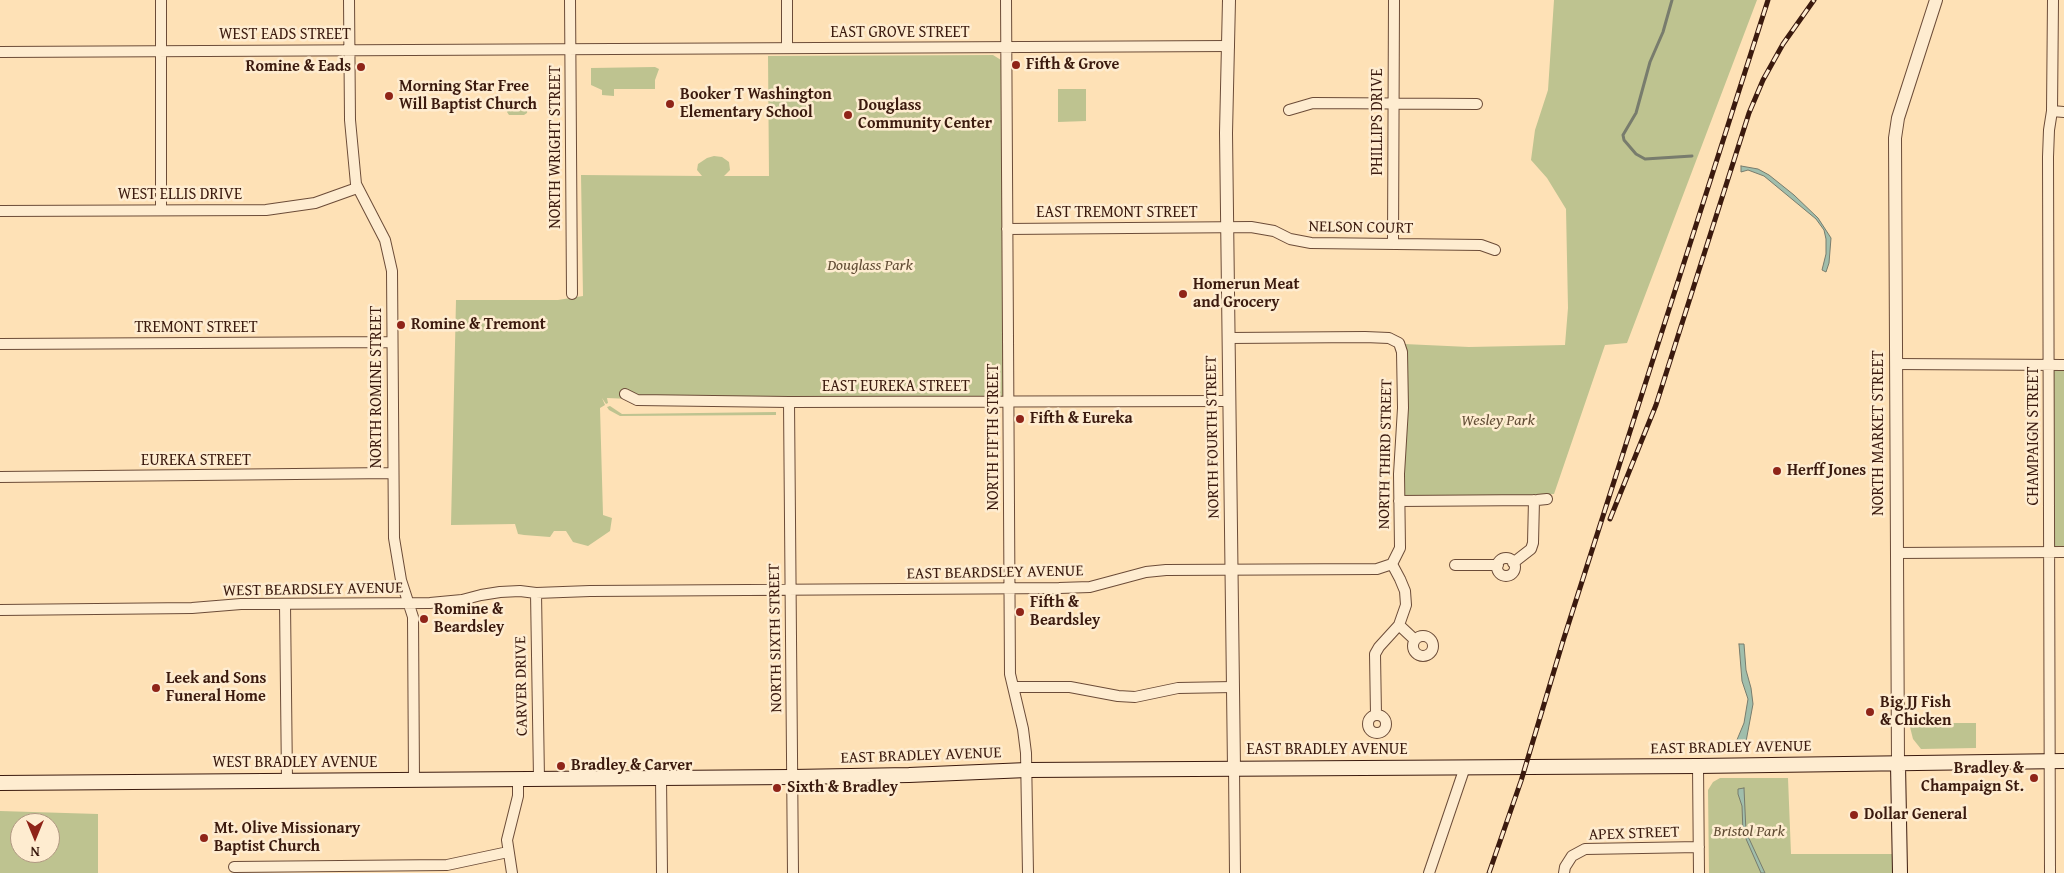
<!DOCTYPE html>
<style>
body{margin:0}
#map{position:relative;width:2064px;height:873px;overflow:hidden;background:#fee1b6;font-family:"Gentium Book Plus",serif}
canvas{display:block}
.north{position:absolute;left:10px;top:813px;width:50px;height:50px;box-sizing:border-box;background:#feecd0;border:1px solid #b09882;border-radius:50%;rotate:180deg;font-size:14px;font-weight:700;line-height:20px;text-align:center;color:#3b1a0e}
.north::after{content:'';display:block;margin:auto;width:18px;height:22px;background:#8f2418;clip-path:polygon(50% 0,100% 100%,50% 72%,0 100%)}
</style>
<div id="map">
<canvas width="2064" height="873"></canvas>
<div class="north">N</div>
</div>
<script>
const ctx = document.querySelector('canvas').getContext('2d');
ctx.lineJoin = 'round';
function fill(path, color) {
  ctx.fillStyle = color;
  ctx.fill(path, 'evenodd');
}
function toPath(rows) {
  const path = new Path2D();
  for (const r of rows) {
    if (r.length === 3) {
      path.moveTo(r[0] + r[2], r[1]);
      path.arc(r[0], r[1], r[2], 0, 2 * Math.PI);
      continue;
    }
    path.moveTo(r[0], r[1]);
    for (let i = 2; i < r.length; i += 2) path.lineTo(r[i], r[i + 1]);
  }
  return path;
}
function trace(path, color, width, dash) {
  ctx.strokeStyle = color;
  ctx.lineWidth = width;
  ctx.lineCap = dash ? 'butt' : 'round';
  ctx.setLineDash(dash || []);
  ctx.stroke(path);
}
function write(font, color, halo, rows, align = 'center') {
  ctx.font = font + ' "Gentium Book Plus",serif';
  ctx.lineWidth = 5;
  ctx.setLineDash([]);
  ctx.textBaseline = 'middle';
  ctx.strokeStyle = halo;
  ctx.fillStyle = color;
  for (const [text, x, y, turn = 0] of rows) {
    ctx.save();
    ctx.translate(x, y);
    ctx.rotate((+turn || 0) * Math.PI / 180);
    ctx.textAlign = isNaN(turn) ? turn : align;
    if (halo) ctx.strokeText(text, 0, 0);
    ctx.fillText(text, 0, 0);
    ctx.restore();
  }
}
fill(toPath([
 [1554,0,1757,0,1627,343,1605,345,1554,494,1400,501,1404,344,1469,347,1565,345,1568,308,1566,209,1547,178,1531,160,1535,130,1548,90],
 [993,55,1001,60,1002,64,1006,400,654,400,607,398,608,403,606,404,602,398,605,405,600,408,603,515,612,518,610,531,588,546,573,542,566,531,554,531,550,537,524,535,518,534,515,524,451,525,456,300,558,300,583,296,581,175,702,176,697,170,698,164,707,158,714,156,722,157,729,162,730,170,724,176,769,176,768,56],
 [655,67,659,69,655,80,655,89,614,89,614,96,602,95,602,90,591,85,591,68],
 [1058,89,1086,89,1086,121,1058,122],
 [512,101,524,101,528,105,527,113,524,115,509,115,507,112,507,108],
 [2051,368,2064,368,2064,550,2051,550],
 [610,406,622,414,776,412,776,415,620,416,609,410,607,407],
 [1909,723,1976,723,1976,748,1921,749,1913,739],
 [1720,778,1788,778,1791,854,1892,854,1893,873,1709,873,1708,790,1713,782],
 [0,811,98,814,98,873,0,873],
 [20,823,50,823,50,853,20,853]
]), '#bec390');
const water = toPath([
 [1741,166,1758,169,1769,175,1794,195,1818,218,1831,238,1829,263,1826,272,1822,270,1826,254,1826,239,1824,230,1816,219,1764,176,1748,170,1741,172,1741,166],
 [1739,644,1744,644,1746,670,1751,688,1753,704,1745,747,1734,747,1744,723,1748,699,1742,681,1739,644],
 [1744,788,1746,832,1765,873,1761,873,1743,832,1742,806,1738,794,1738,789,1744,788]
]);
fill(water, '#a0beac');
trace(water, '#787c6d', 1);
trace(toPath([
 [1672,0,1663,32,1650,62,1636,113,1623,135,1624,140,1636,154,1645,159,1692,156]
]), '#787c6d', 3);
const minor = toPath([
 [349,0,350,120,356,184,385,240,392,271,394,538,401,580,413,617,414,780],
 [570,0,572,294],
 [1006,0,1010,674,1023,729,1026,753,1028,873],
 [787,48,787,0],
 [0,52,1229,46],
 [1289,110,1313,103,1477,104],
 [2052,111,2064,112],
 [161,210,161,0],
 [0,211,266,210,315,203,357,188],
 [1007,229,1251,227,1274,231,1290,239,1311,243,1481,245,1495,250],
 [1393,243,1394,0],
 [0,344,391,342],
 [1896,364,2064,365],
 [625,394,637,400,789,402,1229,401],
 [789,402,793,873],
 [0,477,393,473],
 [1399,501,1537,500,1547,499],
 [1897,553,2064,552],
 [1506,567,9],
 [1513,563,1531,549,1533,543,1534,500],
 [1455,565,1498,565],
 [536,593,539,779],
 [285,604,287,780],
 [0,610,192,608,241,604,430,603,462,600,481,595,500,592,520,591,536,593,590,591,1059,588,1090,587,1146,572,1166,570,1377,569,1392,564,1400,548,1399,474,1403,408,1402,352,1399,343,1389,338,1365,337,1229,338],
 [1399,625,1415,640],
 [1423,646,10],
 [1014,687,1070,687,1118,696,1135,697,1178,688,1233,687],
 [1377,724,9],
 [1376,715,1375,654,1379,647,1399,625,1406,605,1405,591,1400,579,1392,564],
 [1698,766,1699,873],
 [1234,768,1235,873],
 [661,777,662,873],
 [234,867,447,865,508,852],
 [512,873,507,840,518,796,518,779],
 [1429,873,1465,767],
 [1564,873,1565,867,1572,856,1585,849,1699,847],
 [2050,873,2048,157,2049,130,2052,111,2053,0]
]);
const tertiary = toPath([
 [1229,0,1226,133,1234,768],
 [1898,764,1895,138,1898,118,1936,0]
]);
const secondary = toPath([
 [1898,764,1900,873],
 [0,783,792,777,909,775,1027,770,1698,766,2064,761]
]);
trace(minor, '#6c4c38', 12);
trace(tertiary, '#6c4c38', 14);
trace(secondary, '#3b1a0e', 16);
trace(minor, '#feecd0', 10);
trace(tertiary, '#feecd0', 12);
trace(secondary, '#feecd0', 14);
const rail = toPath([
 [1610,519,1656,405,1749,113,1763,80,1783,44,1814,0],
 [1489,873,1521,781,1563,641,1768,0]
]);
trace(rail, '#3b1a0e', 5);
trace(rail, '#feecd0', 3, [9]);
for (const [x, y, r, color] of [
 [1016,65,5,"#8f2418"],
 [361,67,5,"#8f2418"],
 [389,96,5,"#8f2418"],
 [670,104,5,"#8f2418"],
 [848,115,5,"#8f2418"],
 [1183,294,5,"#8f2418"],
 [401,325,5,"#8f2418"],
 [1020,419,5,"#8f2418"],
 [1777,471,5,"#8f2418"],
 [1020,612,5,"#8f2418"],
 [424,619,5,"#8f2418"],
 [156,688,5,"#8f2418"],
 [1870,712,5,"#8f2418"],
 [561,766,5,"#8f2418"],
 [2034,778,5,"#8f2418"],
 [777,788,5,"#8f2418"],
 [1854,815,5,"#8f2418"],
 [204,838,5,"#8f2418"]
]) {
  const dot = new Path2D();
  dot.arc(x, y, r, 0, 2 * Math.PI);
  ctx.fillStyle = color;
  ctx.fill(dot);
  trace(dot, '#feecd0', 2);
}
write('16px', '#3b1a0e', '#feecd0', [
 ["EAST GROVE STREET",900,33],
 ["WEST EADS STREET",285,35],
 ["PHILLIPS DRIVE",1378,122,-90],
 ["NORTH WRIGHT STREET",556,147,-90],
 ["WEST ELLIS DRIVE",180,195],
 ["EAST TREMONT STREET",1117,213],
 ["NELSON COURT",1361,228,1],
 ["TREMONT STREET",196,328],
 ["NORTH ROMINE STREET",377,387,-90],
 ["EAST EUREKA STREET",896,387],
 ["NORTH MARKET STREET",1879,433,-90],
 ["CHAMPAIGN STREET",2034,436,-90],
 ["NORTH FIFTH STREET",994,437,-90],
 ["NORTH FOURTH STREET",1213,437,-91],
 ["NORTH THIRD STREET",1386,454,-89],
 ["EUREKA STREET",196,461],
 ["EAST BEARDSLEY AVENUE",995,573,-1],
 ["WEST BEARDSLEY AVENUE",313,590,-1],
 ["NORTH SIXTH STREET",776,638,-91],
 ["CARVER DRIVE",522,686,-91],
 ["EAST BRADLEY AVENUE",1731,748,-1],
 ["EAST BRADLEY AVENUE",1327,750],
 ["EAST BRADLEY AVENUE",921,756,-2],
 ["WEST BRADLEY AVENUE",295,763],
 ["APEX STREET",1634,834,-2]
]);
write('bold 16px', '#3b1a0e', '#feecd0', [
 ["Fifth & Grove",1026,65],
 ["Romine & Eads",351,67,"right"],
 ["Morning Star Free",399,87],
 ["Will Baptist Church",399,105],
 ["Booker T Washington",680,95],
 ["Elementary School",680,113],
 ["Douglass",858,106],
 ["Community Center",858,124],
 ["Homerun Meat",1193,285],
 ["and Grocery",1193,303],
 ["Romine & Tremont",411,325],
 ["Fifth & Eureka",1030,419],
 ["Herff Jones",1787,471],
 ["Fifth &",1030,603],
 ["Beardsley",1030,621],
 ["Romine &",434,610],
 ["Beardsley",434,628],
 ["Leek and Sons",166,679],
 ["Funeral Home",166,697],
 ["Big JJ Fish",1880,703],
 ["& Chicken",1880,721],
 ["Bradley & Carver",571,766],
 ["Bradley &",2024,769,"right"],
 ["Champaign St.",2024,787,"right"],
 ["Sixth & Bradley",787,788],
 ["Dollar General",1864,815],
 ["Mt. Olive Missionary",214,829],
 ["Baptist Church",214,847]
], 'left');
write('italic 16px', '#624d35', '#feecd0', [
 ["Douglass Park",870,266],
 ["Wesley Park",1498,421],
 ["Bristol Park",1749,832]
]);
</script>
